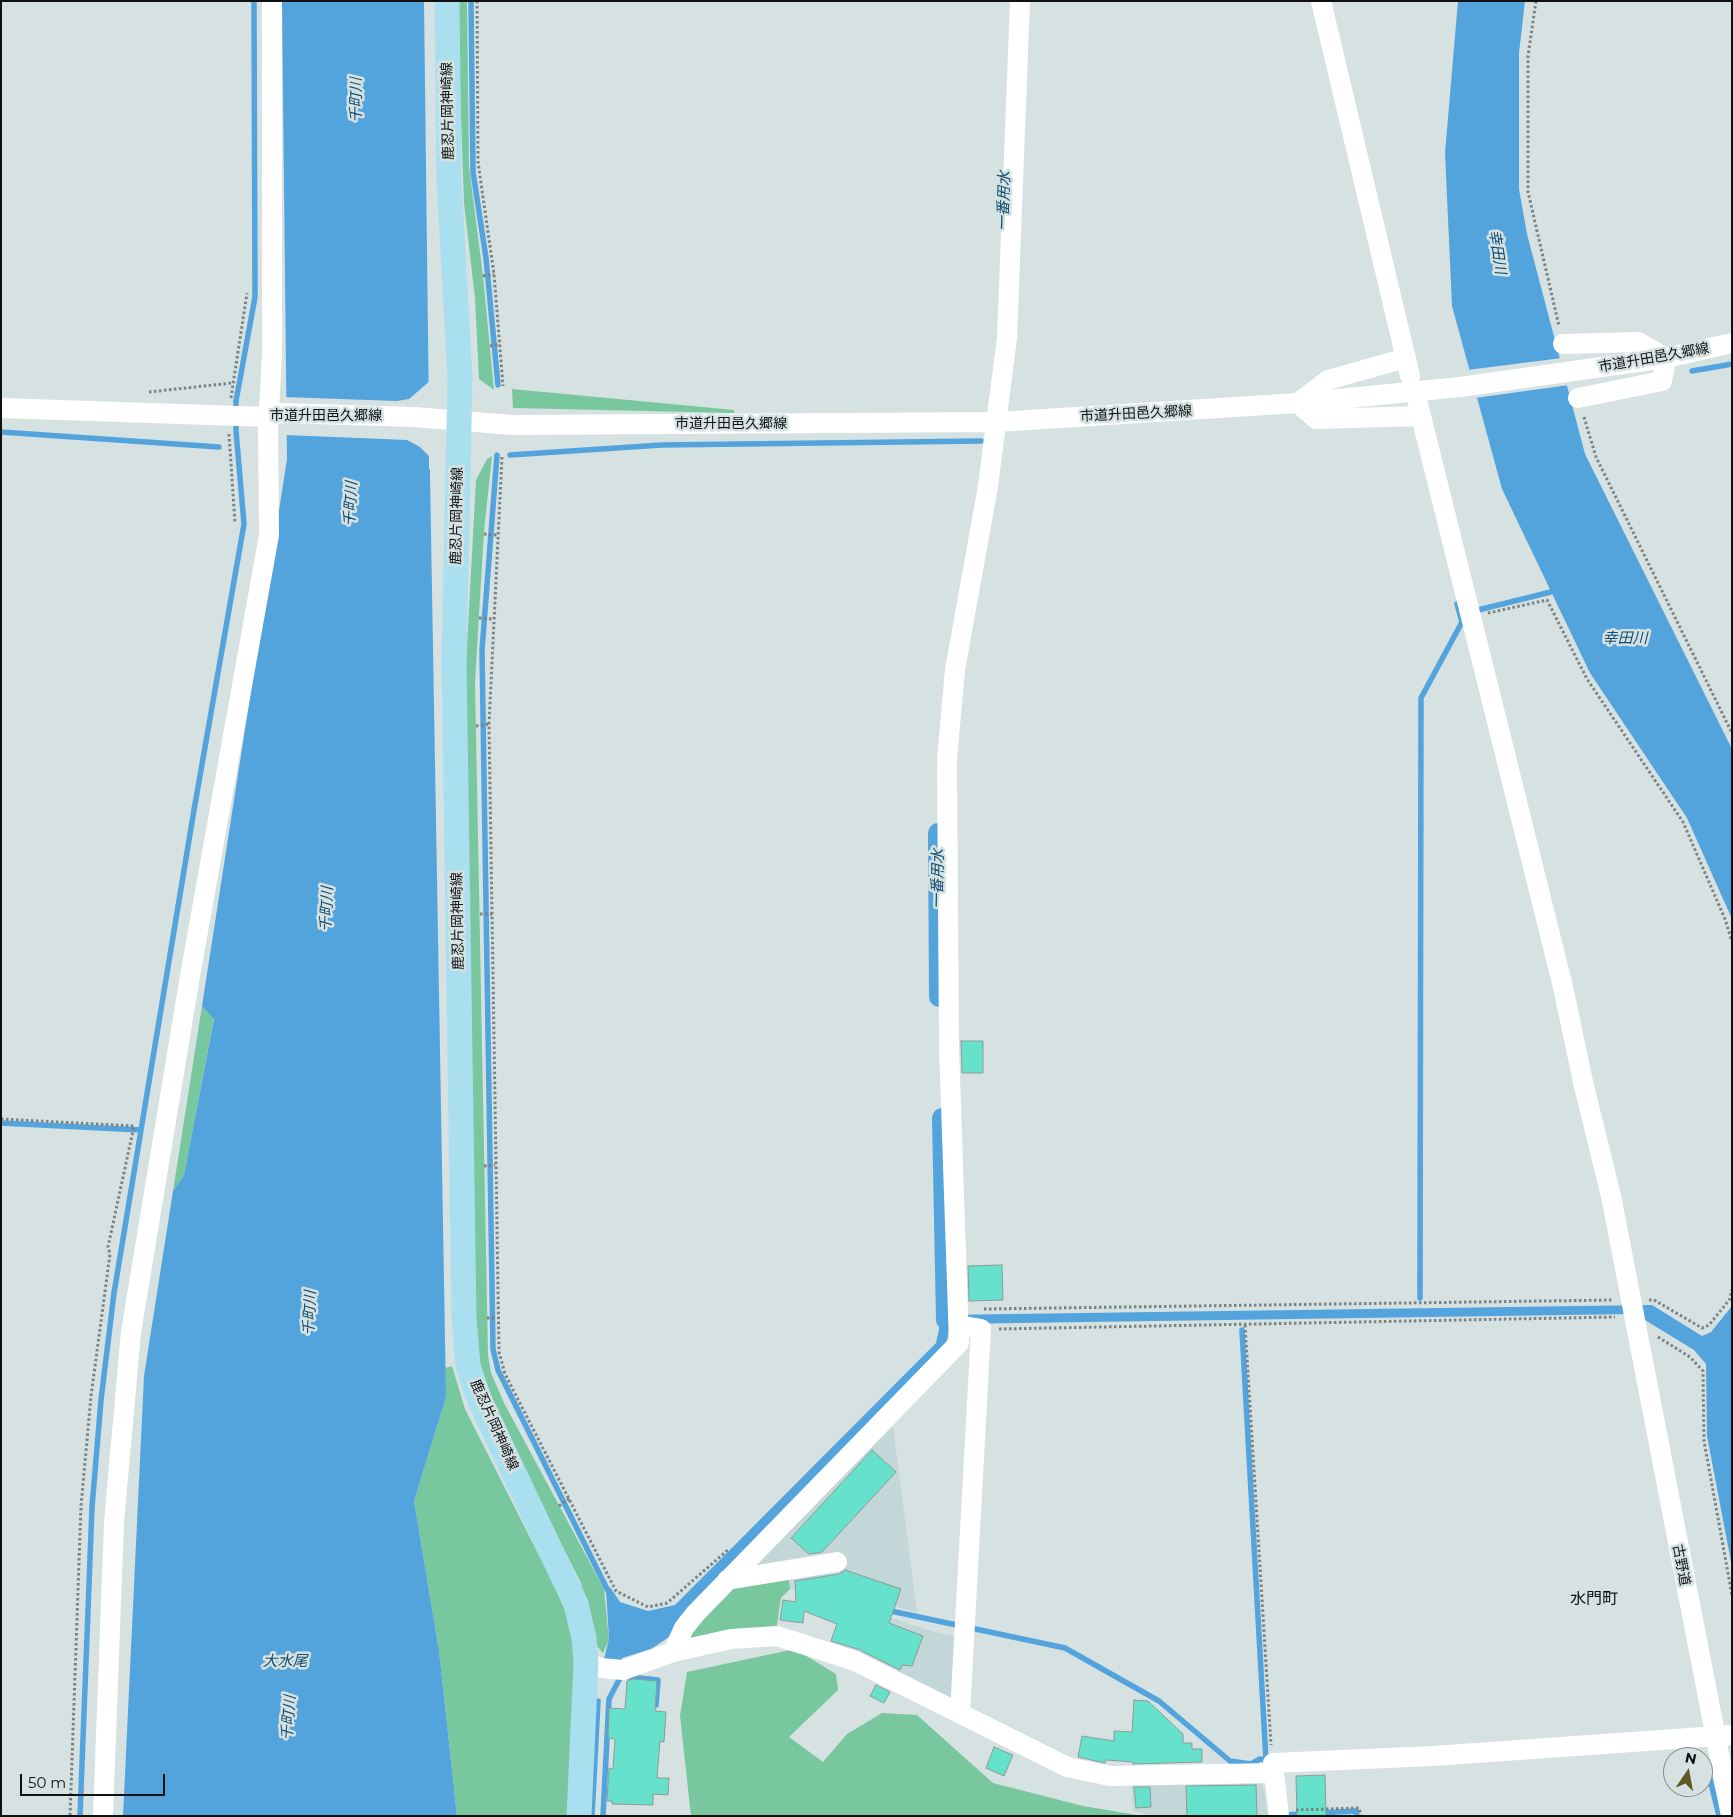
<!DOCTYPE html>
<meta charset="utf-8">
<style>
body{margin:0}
#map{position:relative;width:1733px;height:1817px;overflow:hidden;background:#d6e1e2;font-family:Montserrat,sans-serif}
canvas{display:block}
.frame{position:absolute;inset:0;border:2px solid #0d1112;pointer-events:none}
.north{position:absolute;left:1663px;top:1747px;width:50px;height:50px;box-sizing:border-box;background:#d6e1e2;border:1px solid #868e8f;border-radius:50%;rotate:12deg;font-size:14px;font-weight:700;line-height:20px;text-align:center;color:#0d1112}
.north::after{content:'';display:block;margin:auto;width:18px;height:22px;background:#625825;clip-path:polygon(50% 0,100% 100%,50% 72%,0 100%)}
.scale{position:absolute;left:20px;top:1774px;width:145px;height:22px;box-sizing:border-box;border:2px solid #0d1112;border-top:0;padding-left:6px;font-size:15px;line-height:18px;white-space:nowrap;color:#0d1112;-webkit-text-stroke:4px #d6e1e2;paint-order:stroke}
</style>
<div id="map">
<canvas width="1733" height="1817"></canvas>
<div class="frame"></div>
<div class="north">N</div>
<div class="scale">50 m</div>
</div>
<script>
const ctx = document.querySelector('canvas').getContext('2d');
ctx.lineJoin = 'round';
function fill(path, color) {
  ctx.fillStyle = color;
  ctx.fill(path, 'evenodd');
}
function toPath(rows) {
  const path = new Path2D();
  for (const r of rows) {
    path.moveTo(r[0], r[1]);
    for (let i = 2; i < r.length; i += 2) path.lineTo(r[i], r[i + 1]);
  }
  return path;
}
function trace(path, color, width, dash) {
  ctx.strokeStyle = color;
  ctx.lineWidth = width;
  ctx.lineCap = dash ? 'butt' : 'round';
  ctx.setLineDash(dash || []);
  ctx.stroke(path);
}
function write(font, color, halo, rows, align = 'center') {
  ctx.font = font + ' Montserrat,"Noto Sans JP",sans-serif';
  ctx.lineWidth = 5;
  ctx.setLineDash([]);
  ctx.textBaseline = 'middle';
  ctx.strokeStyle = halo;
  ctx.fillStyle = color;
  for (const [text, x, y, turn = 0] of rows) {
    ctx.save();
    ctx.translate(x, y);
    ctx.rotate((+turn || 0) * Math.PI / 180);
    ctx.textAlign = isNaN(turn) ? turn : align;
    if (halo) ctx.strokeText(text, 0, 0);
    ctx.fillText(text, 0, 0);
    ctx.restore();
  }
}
fill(toPath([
 [893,1427,917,1612,833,1592,790,1589,788,1575,730,1584],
 [855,1606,931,1631,960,1638,955,1705,859,1657,865,1637],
 [1262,1779,1268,1816,1152,1816,1133,1811,1132,1785]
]), '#c3d7d9');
fill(toPath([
 [457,1,467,1,469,166,483,276,494,390,479,379,475,298,464,203],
 [512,389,734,410,734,413,513,408],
 [492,456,484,531,475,682,488,1355,491,1373,504,1403,604,1589,609,1640,603,1653,596,1645,581,1583,490,1403,476,1351,465,683,476,480,487,459],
 [202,1006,214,1018,184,1175,173,1191],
 [452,1366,465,1409,555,1587,568,1618,578,1669,571,1816,457,1816,439,1651,414,1501,446,1397,445,1368],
 [788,1574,790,1589,781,1598,776,1631,691,1642,685,1636,730,1584],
 [795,1649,836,1674,838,1690,789,1737,823,1762,847,1734,882,1713,917,1715,993,1783,1083,1806,1143,1816,691,1816,680,1716,687,1672]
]), '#79c79e');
fill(toPath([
 [282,1,424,1,429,418,446,1397,414,1501,439,1651,457,1816,123,1816,144,1376,173,1191,184,1175,214,1019,202,1006,287,459],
 [1458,1,1525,1,1519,53,1519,189,1527,234,1585,454,1732,749,1732,919,1687,818,1590,673,1502,489,1452,306,1445,153],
 [1652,1305,1702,1336,1711,1332,1732,1306,1732,1567,1707,1436,1706,1364,1694,1350,1635,1314,950,1324,946,1346,677,1622,669,1637,651,1649,622,1658,619,1675,601,1671,609,1639,606,1589,610,1587,620,1602,648,1611,675,1605,936,1343,942,1315]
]), '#53a3dc');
fill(toPath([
 [1562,358,1569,385,1475,398,1467,370],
 [431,380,432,469,429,469,429,456,420,447,407,440,285,435,284,397,397,401,409,399]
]), '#d6e1e2');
trace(toPath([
 [471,1,473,172,486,258,498,385],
 [1692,371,1732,364],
 [1,432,219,447],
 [497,455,482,650,493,1349,498,1370,610,1595],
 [510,455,662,445,981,441],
 [1478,610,1559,590],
 [1,1123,141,1130],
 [1420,1298,1421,698,1462,622,1457,604],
 [886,1610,1065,1648,1159,1701,1230,1761,1251,1764,1260,1759,1266,1760,1242,1330],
 [1709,1775,1719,1816],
 [1284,1813,1284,1815,1303,1814],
 [1319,1813,1356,1811,1357,1816],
 [80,1816,92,1507,101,1400,114,1293,194,810,244,524,236,431,236,401,255,297,254,1],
 [592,1816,598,1701],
 [603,1816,609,1699,621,1676,658,1680,656,1705]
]), '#53a3dc', 5.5);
trace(toPath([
 [938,833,939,997],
 [942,1118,946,1320]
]), '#53a3dc', 20);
const building = toPath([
 [961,1041,983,1041,983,1073,962,1073,961,1041],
 [1002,1265,1003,1300,969,1301,968,1266,1002,1265],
 [872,1450,896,1472,822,1552,809,1554,791,1538,872,1450],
 [845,1570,901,1589,889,1623,923,1636,912,1666,902,1665,900,1670,860,1650,831,1641,837,1624,804,1611,803,1623,780,1620,783,1600,796,1602,795,1581,839,1574,845,1570],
 [633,1679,657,1681,655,1711,666,1712,664,1742,660,1741,657,1778,669,1778,668,1795,653,1794,653,1805,612,1804,612,1801,607,1801,609,1768,613,1769,615,1739,608,1738,609,1708,625,1709,627,1681,633,1679],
 [876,1685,890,1692,884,1703,870,1696,876,1685],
 [1134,1700,1148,1701,1183,1734,1183,1743,1192,1743,1192,1749,1202,1749,1202,1762,1133,1764,1133,1762,1106,1760,1105,1763,1078,1757,1082,1736,1114,1741,1114,1731,1132,1732,1134,1700],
 [994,1747,1013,1755,1004,1776,986,1768,994,1747],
 [1325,1775,1326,1816,1297,1816,1296,1776,1325,1775],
 [1256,1785,1257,1816,1187,1816,1186,1786,1256,1785],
 [1134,1787,1150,1787,1151,1807,1136,1808,1134,1787]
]);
fill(building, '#66e2cc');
trace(building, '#8f9997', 1);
trace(toPath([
 [477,1,478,162,494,274,503,386],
 [1536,1,1528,56,1528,192,1559,326],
 [483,276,494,274],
 [490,346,500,344],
 [149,392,232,383],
 [231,398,247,293],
 [1584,417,1596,457,1732,733],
 [229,434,235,523],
 [502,457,489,724,499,1352,505,1374,616,1591,648,1607,667,1603,729,1549],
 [484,534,497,535],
 [1488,613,1547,600,1587,679,1683,822,1725,919,1732,942],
 [479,618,493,619],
 [476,726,489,724],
 [480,914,492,914],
 [1,1119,134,1126,108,1247,110,1254,91,1396,81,1506,70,1816],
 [484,1166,495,1165],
 [1649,1300,1654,1300,1702,1328,1709,1325,1730,1299,1732,1289],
 [984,1309,1613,1300],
 [487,1318,497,1318],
 [1245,1325,1271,1745],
 [999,1329,1615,1317],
 [1658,1337,1690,1357,1703,1371,1704,1441,1732,1595],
 [559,1506,570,1498],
 [1296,1810,1359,1808,1361,1816]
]), '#7b8283', 3, [2.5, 2.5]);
trace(toPath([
 [1321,1,1410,376],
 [1563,344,1638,342,1666,358],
 [1578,398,1662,381,1666,358],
 [1298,403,1316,419,1421,416],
 [1298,403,1328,380,1406,358],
 [1418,404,1563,987,1583,1082,1611,1196,1731,1816],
 [1,408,269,417,280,413,414,417,512,425,997,422,1298,403,1460,387,1666,358,1732,343],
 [959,1325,981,1329,960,1714],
 [727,1580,837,1562],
 [673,1652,684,1628,695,1614,959,1343,949,1046,947,760,955,670,988,486,1007,338,1020,1],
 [586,1663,601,1668,623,1670,673,1652,731,1639,777,1636,855,1661,1067,1767,1110,1776,1273,1773],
 [103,1816,114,1522,131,1332,190,976,269,535,268,428,272,355,272,1],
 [1279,1816,1273,1763,1433,1756,1732,1735]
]), '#fff', 20);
trace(toPath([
 [447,1,449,179,460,378,454,662,464,1317,468,1366,480,1401,576,1604,584,1638,586,1663,579,1816]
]), '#aadff0', 25);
write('14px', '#0d1112', '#d6e1e2', [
 ["鹿忍片岡神崎線",448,111,-91],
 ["市道升田邑久郷線",1654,358,-10],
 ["市道升田邑久郷線",1136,414,-3],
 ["市道升田邑久郷線",326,416],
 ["市道升田邑久郷線",731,424],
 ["鹿忍片岡神崎線",457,516,-89],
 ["鹿忍片岡神崎線",458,921,-91],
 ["鹿忍片岡神崎線",494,1425,66],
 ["古野道",1681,1565,79]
]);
write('italic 15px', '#0f4d72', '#d6e1e2', [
 ["千町川",357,100,-90],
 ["一番用水",1004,201,-88],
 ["幸田川",1497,252,81],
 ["千町川",351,504,-87],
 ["幸田川",1625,639],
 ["一番用水",938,879,-89],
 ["千町川",327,909,-88],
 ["千町川",310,1313,-88],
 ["大水尾",285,1662],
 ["千町川",289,1718,-86]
]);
write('16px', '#0d1112', '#d6e1e2', [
 ["水門町",1594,1599]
]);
</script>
